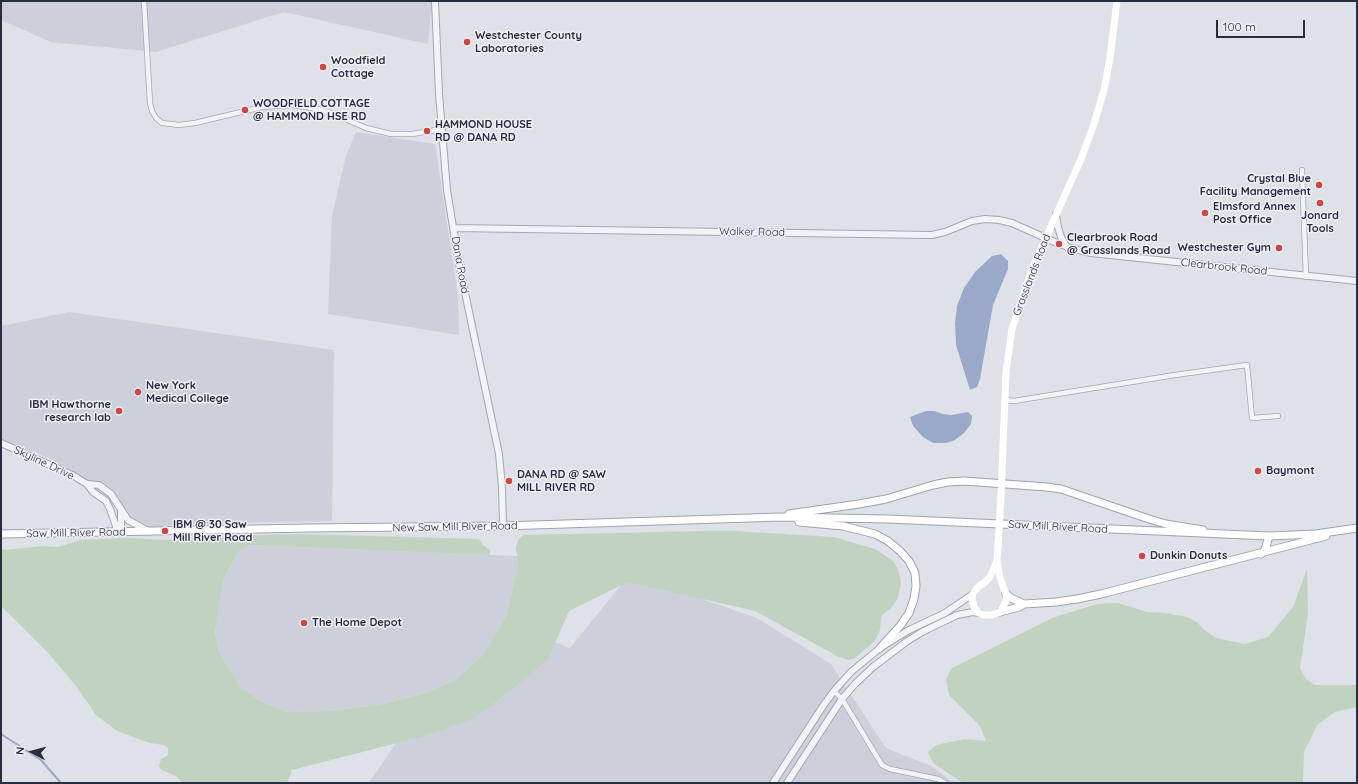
<!DOCTYPE html>
<style>
body{margin:0}
#map{position:relative;width:1358px;height:784px;overflow:hidden;background:#dfe1e8;font-family:Quicksand,sans-serif}
canvas{display:block}
.frame{position:absolute;inset:0;border:2px solid #282d40;pointer-events:none}
.north{position:absolute;left:12px;top:732px;width:40px;height:40px;-webkit-text-stroke:3px #eff0f6;paint-order:stroke;rotate:276deg;font-size:11px;font-weight:700;line-height:16px;text-align:center;color:#282d40}
.north::after{content:'';display:block;margin:auto;width:14px;height:18px;background:#282d40;clip-path:polygon(50% 0,100% 100%,50% 72%,0 100%)}
.scale{position:absolute;left:1216px;top:20px;width:89px;height:18px;box-sizing:border-box;border:2px solid #282d40;border-top:0;padding-left:5px;font-size:12px;line-height:14px;white-space:nowrap;color:#282d40;-webkit-text-stroke:3px #eff0f6;paint-order:stroke}
</style>
<div id="map">
<canvas width="1358" height="784"></canvas>
<div class="frame"></div>
<div class="north">N</div>
<div class="scale">100 m</div>
</div>
<script>
const ctx = document.querySelector('canvas').getContext('2d');
ctx.lineJoin = 'round';
function fill(path, color) {
  ctx.fillStyle = color;
  ctx.fill(path, 'evenodd');
}
function toPath(rows) {
  const path = new Path2D();
  for (const r of rows) {
    path.moveTo(r[0], r[1]);
    for (let i = 2; i < r.length; i += 2) path.lineTo(r[i], r[i + 1]);
  }
  return path;
}
function trace(path, color, width, dash) {
  ctx.strokeStyle = color;
  ctx.lineWidth = width;
  ctx.lineCap = dash ? 'butt' : 'round';
  ctx.setLineDash(dash || []);
  ctx.stroke(path);
}
function write(font, color, halo, rows, align = 'center') {
  ctx.font = font + ' Quicksand,sans-serif';
  ctx.lineWidth = 3;
  ctx.setLineDash([]);
  ctx.textBaseline = 'middle';
  ctx.strokeStyle = halo;
  ctx.fillStyle = color;
  for (const [text, x, y, turn = 0] of rows) {
    ctx.save();
    ctx.translate(x, y);
    ctx.rotate((+turn || 0) * Math.PI / 180);
    ctx.textAlign = isNaN(turn) ? turn : align;
    if (halo) ctx.strokeText(text, 0, 0);
    ctx.fillText(text, 0, 0);
    ctx.restore();
  }
}
fill(toPath([
 [1,1,432,1,428,44,284,12,156,52,51,42,1,20],
 [356,132,435,144,458,296,459,335,328,314,332,215,346,156],
 [69,312,334,350,332,521,225,523,150,532,87,484,51,459,1,439,1,326],
 [249,545,518,556,518,566,506,616,482,656,455,680,426,693,379,705,328,711,286,712,260,701,240,686,219,652,215,632,224,578,238,552],
 [630,574,757,618,831,664,886,748,931,766,954,783,369,783,400,737,547,639,570,648]
]), '#cdd0da');
fill(toPath([
 [703,531,733,531,834,537,875,549,893,561,898,569,901,583,898,598,891,608,883,614,881,618,880,630,875,641,855,658,848,660,839,657,755,611,628,582,569,611,548,659,510,691,473,719,417,738,292,770,287,783,182,783,176,776,161,770,159,766,161,759,168,755,168,748,164,745,150,743,117,731,96,715,76,686,49,654,1,606,1,548,5,550,42,546,58,547,81,540,127,538,168,540,198,537,299,534,479,539,483,545,491,551,488,555,249,545,238,552,224,578,215,632,219,652,240,686,260,701,286,712,328,711,379,705,426,693,455,680,482,656,506,616,518,566,518,556,516,551,516,547,518,540,523,535],
 [1307,569,1308,614,1300,668,1306,679,1315,685,1357,685,1357,707,1335,712,1318,724,1304,752,1303,783,963,783,933,763,928,752,936,745,964,739,986,741,980,726,949,695,946,679,952,668,1052,618,1097,604,1118,603,1147,612,1165,613,1187,617,1197,622,1204,630,1216,638,1245,644,1268,637,1293,607]
]), '#c2d2c0');
fill(toPath([
 [1001,254,1008,261,1008,269,993,305,980,379,977,387,970,390,956,345,955,323,957,306,964,288,975,272,992,256],
 [926,411,934,411,943,414,952,415,968,412,972,416,971,424,964,433,955,440,946,443,933,443,923,437,913,426,910,417]
]), '#9aa9c9');
trace(toPath([
 [1,734,41,760,61,783]
]), '#9aa9c9', 2);
const minor = toPath([
 [144,1,150,103,152,111,156,118,162,123,179,125,195,123,262,107,292,105,318,109,334,114,366,128,391,134,412,134,442,129],
 [1302,170,1306,277],
 [1005,400,1014,401,1175,375,1247,365,1252,418,1278,416],
 [834,691,842,699,882,765,890,769,938,779,945,783]
]);
const tertiary = toPath([
 [435,1,439,94,447,190,459,264,499,454,502,487,503,526],
 [1056,215,1058,227,1061,237,1067,247],
 [454,228,932,235,945,232,972,221,985,219,999,220,1012,223,1059,244,1074,249,1091,253,1357,281],
 [1,443,74,476,87,484,93,492,106,501,110,509,118,532],
 [87,484,99,485,111,494,128,520,148,531],
 [118,532,121,525,121,509],
 [773,783,823,706,834,691,851,672,880,648,909,630,945,613,973,594],
 [787,783,842,699,855,684,873,667,906,642,922,632,957,615,973,612,979,613]
]);
const primary = toPath([
 [789,514,859,504,886,499,933,485,948,482,964,481,1047,487,1061,489,1149,519,1166,524,1203,530],
 [799,522,843,526,875,534,888,541,900,551,909,561,915,573,916,586,914,599,909,613,900,626,880,648],
 [1,534,308,528,503,526,780,517,888,519,1269,536,1316,534,1357,528],
 [1261,554,1265,550,1269,536],
 [1006,594,1011,598,1024,604,1056,602,1077,599,1101,594,1326,536],
 [1000,612,1019,607,1024,604]
]);
trace(minor, '#a4a7b2', 6);
trace(tertiary, '#a4a7b2', 8);
trace(primary, '#9ea3b4', 9);
trace(minor, '#f2f3f7', 4.5);
trace(tertiary, '#f2f3f7', 6);
trace(toPath([
 [1001,496,1006,372,1012,329,1032,269,1081,159,1094,124,1104,90,1110,58,1117,1],
 [997,560,990,577,984,583,978,587,973,594,972,599,974,607,979,613,983,615,992,615,1000,612,1003,607,1007,599,1006,594,1000,578,997,560,998,546]
]), '#fff', 7);
trace(primary, '#fff', 7);
trace(toPath([
 [998,546,1001,496]
]), '#fff', 7);
for (const [x, y, r, color] of [
 [467,42,4,"#cf4643"],
 [323,67,4,"#cf4643"],
 [245,110,4,"#cf4643"],
 [427,131,4,"#cf4643"],
 [1319,185,4,"#cf4643"],
 [1320,203,4,"#cf4643"],
 [1205,213,4,"#cf4643"],
 [1059,244,4,"#cf4643"],
 [1279,248,4,"#cf4643"],
 [138,392,4,"#cf4643"],
 [119,411,4,"#cf4643"],
 [1258,471,4,"#cf4643"],
 [509,481,4,"#cf4643"],
 [165,531,4,"#cf4643"],
 [1142,556,4,"#cf4643"],
 [304,623,4,"#cf4643"]
]) {
  const dot = new Path2D();
  dot.arc(x, y, r, 0, 2 * Math.PI);
  ctx.fillStyle = color;
  ctx.fill(dot);
  trace(dot, '#eff0f6', 1.5);
}
write('bold 11px', '#282d40', '#eff0f6', [
 ["Westchester County",475,36],
 ["Laboratories",475,49],
 ["Woodfield",331,61],
 ["Cottage",331,74],
 ["WOODFIELD COTTAGE",253,104],
 ["@ HAMMOND HSE RD",253,117],
 ["HAMMOND HOUSE",435,125],
 ["RD @ DANA RD",435,138],
 ["Crystal Blue",1311,179,"right"],
 ["Facility Management",1311,192,"right"],
 ["Elmsford Annex",1213,207],
 ["Post Office",1213,220],
 ["Jonard",1320,216,"center"],
 ["Tools",1320,229,"center"],
 ["Clearbrook Road",1067,238],
 ["@ Grasslands Road",1067,251],
 ["Westchester Gym",1271,248,"right"],
 ["New York",146,386],
 ["Medical College",146,399],
 ["IBM Hawthorne",111,405,"right"],
 ["research lab",111,418,"right"],
 ["Baymont",1266,471],
 ["DANA RD @ SAW",517,475],
 ["MILL RIVER RD",517,488],
 ["IBM @ 30 Saw",173,525],
 ["Mill River Road",173,538],
 ["Dunkin Donuts",1150,556],
 ["The Home Depot",312,623]
], 'left');
write('11px', '#282d40', '#eff0f6', [
 ["Walker Road",752,232,1],
 ["Dana Road",460,265,80],
 ["Clearbrook Road",1224,267,6],
 ["Grasslands Road",1032,275,-69],
 ["Skyline Drive",44,463,25],
 ["New Saw Mill River Road",455,527,-1],
 ["Saw Mill River Road",1058,527,3],
 ["Saw Mill River Road",76,533,-1]
]);
</script>
